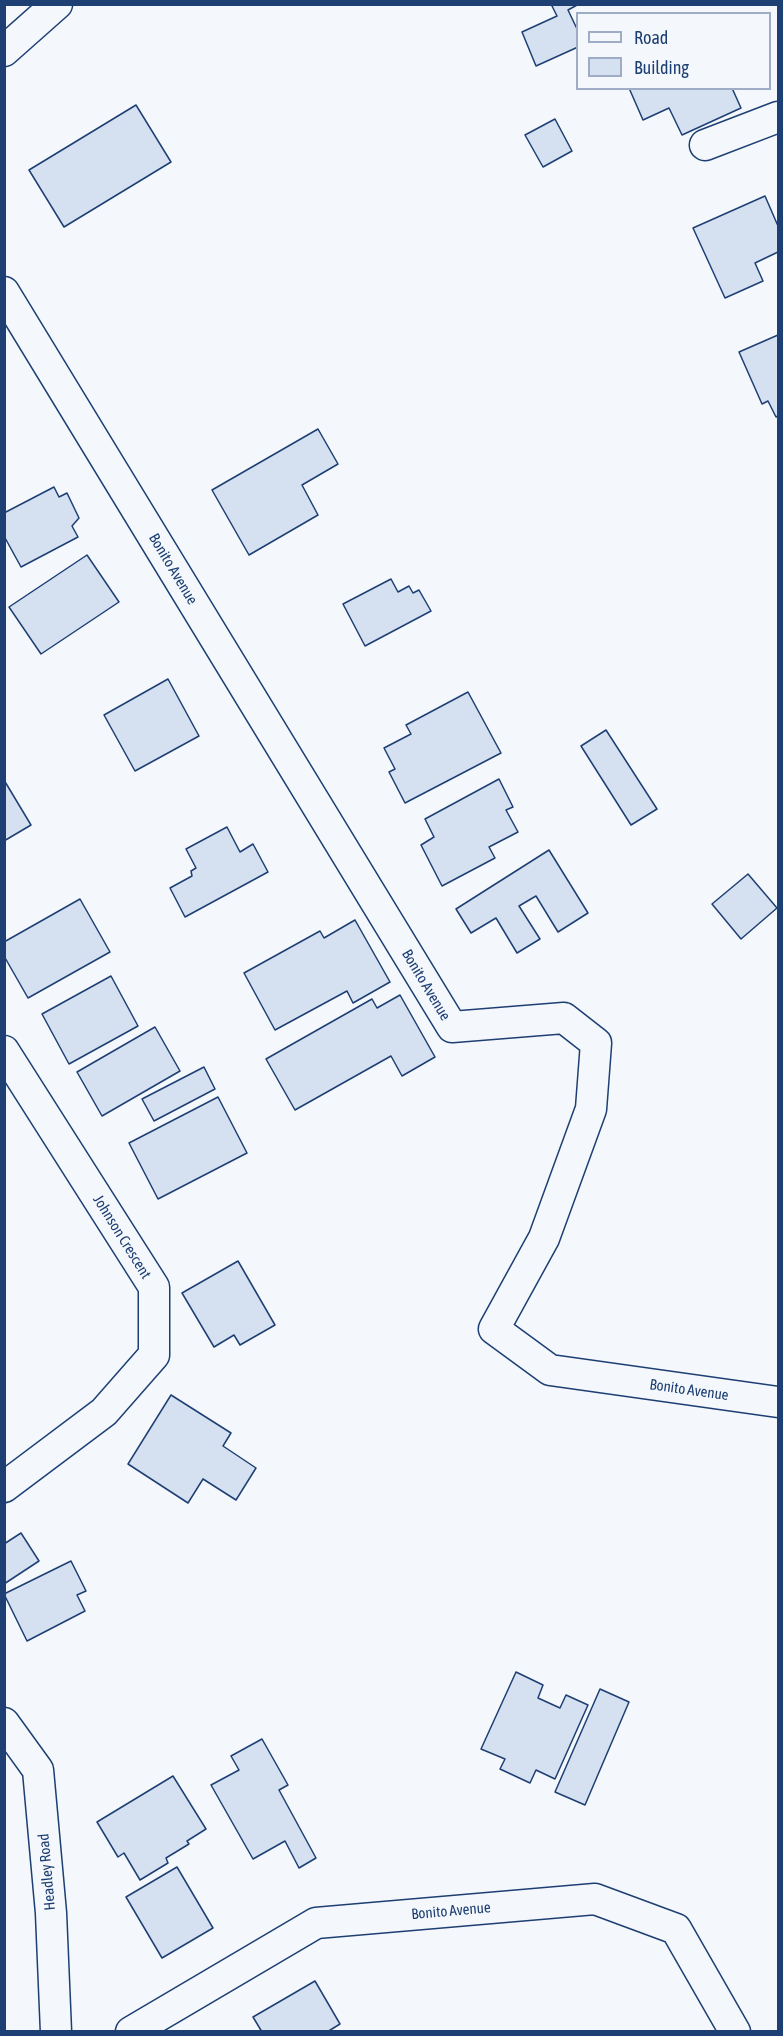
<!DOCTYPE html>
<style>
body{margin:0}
#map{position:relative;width:783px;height:2036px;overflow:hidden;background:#f4f7fb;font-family:"Asap Condensed",sans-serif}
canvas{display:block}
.frame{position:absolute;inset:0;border:6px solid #1d3f73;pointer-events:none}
.legend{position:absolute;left:576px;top:12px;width:195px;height:78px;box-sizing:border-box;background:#f4f7fb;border:2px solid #9eadc5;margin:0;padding:8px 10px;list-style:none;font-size:18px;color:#1d3f73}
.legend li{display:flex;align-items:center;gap:12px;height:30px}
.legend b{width:30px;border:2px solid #9eadc5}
</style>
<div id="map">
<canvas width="783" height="2036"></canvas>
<div class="frame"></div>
<ul class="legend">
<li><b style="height:8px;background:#f4f7fb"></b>Road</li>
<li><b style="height:16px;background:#d5e0f0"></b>Building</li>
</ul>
</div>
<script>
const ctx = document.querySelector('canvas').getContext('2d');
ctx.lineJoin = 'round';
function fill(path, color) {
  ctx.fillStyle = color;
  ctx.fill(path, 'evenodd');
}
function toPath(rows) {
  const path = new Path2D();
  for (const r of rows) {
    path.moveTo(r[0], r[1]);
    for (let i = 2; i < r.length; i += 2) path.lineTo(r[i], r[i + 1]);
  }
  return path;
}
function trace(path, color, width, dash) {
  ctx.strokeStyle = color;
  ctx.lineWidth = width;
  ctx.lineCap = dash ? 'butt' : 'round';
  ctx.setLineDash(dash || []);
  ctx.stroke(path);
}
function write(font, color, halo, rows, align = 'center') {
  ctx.font = font + ' "Asap Condensed",sans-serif';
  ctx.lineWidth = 4.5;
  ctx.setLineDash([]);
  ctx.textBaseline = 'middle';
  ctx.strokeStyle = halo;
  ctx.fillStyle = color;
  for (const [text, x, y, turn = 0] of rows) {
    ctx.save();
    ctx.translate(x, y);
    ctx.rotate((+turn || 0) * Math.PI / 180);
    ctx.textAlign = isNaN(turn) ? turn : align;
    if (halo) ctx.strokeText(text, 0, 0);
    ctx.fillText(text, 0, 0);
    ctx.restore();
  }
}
const building = toPath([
 [551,4,579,4,568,10,578,31,578,47,536,66,522,32,557,16,551,4],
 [629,88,732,88,741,108,682,135,669,108,643,120,629,88],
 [136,105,171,162,64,227,29,170,136,105],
 [555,119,572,151,543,167,525,135,555,119],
 [765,196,778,226,778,252,755,263,763,281,725,298,693,228,765,196],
 [778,335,778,416,776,417,768,401,762,404,739,352,778,335],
 [318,429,338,464,302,485,318,515,249,555,212,490,318,429],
 [54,487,59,497,67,493,79,518,72,526,78,537,21,567,4,536,4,513,54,487],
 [87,555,119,602,41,654,9,607,87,555],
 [391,579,398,592,409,586,413,593,419,590,431,611,365,646,343,604,391,579],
 [168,679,199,736,135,771,104,715,168,679],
 [468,692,501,753,405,803,389,772,395,769,384,748,411,734,406,725,468,692],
 [606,730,657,809,631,825,581,746,606,730],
 [499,779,513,807,506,810,518,832,489,847,495,858,442,886,421,845,434,837,425,819,499,779],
 [4,780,31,825,4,841,4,780],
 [227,827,240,852,253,844,268,872,185,917,170,888,192,876,191,871,196,868,186,849,227,827],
 [549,850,588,913,558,932,536,896,519,906,540,939,517,953,496,918,471,933,456,909,549,850],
 [748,874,777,908,741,939,712,904,748,874],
 [80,899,110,952,28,998,4,956,4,942,80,899],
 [355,920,390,982,353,1003,347,991,275,1030,244,973,320,931,324,938,355,920],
 [111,976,138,1026,69,1064,42,1014,111,976],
 [400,995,435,1057,402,1076,391,1056,295,1110,266,1059,372,999,377,1008,400,995],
 [155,1027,180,1071,102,1116,77,1072,155,1027],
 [204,1067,215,1089,154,1121,142,1099,204,1067],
 [218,1097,247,1153,158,1199,129,1143,218,1097],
 [238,1261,275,1325,240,1345,234,1335,214,1347,182,1293,238,1261],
 [171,1395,231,1433,223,1446,256,1468,236,1500,203,1479,188,1503,128,1464,171,1395],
 [21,1533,39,1561,4,1584,4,1544,21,1533],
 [71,1561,86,1591,77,1595,85,1611,27,1641,4,1594,71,1561],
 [516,1672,543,1685,538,1698,560,1708,566,1695,588,1705,555,1779,536,1770,530,1783,500,1769,505,1759,481,1749,516,1672],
 [600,1689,629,1702,585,1805,555,1792,600,1689],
 [262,1739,288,1785,279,1790,316,1858,299,1868,285,1841,253,1859,211,1785,239,1770,231,1756,262,1739],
 [173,1776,206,1829,187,1841,189,1844,166,1858,168,1863,140,1880,124,1853,118,1857,97,1822,173,1776],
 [177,1867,213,1928,162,1958,126,1897,177,1867],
 [315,1981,340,2024,327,2032,262,2032,253,2017,315,1981]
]);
fill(building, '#d5e0f0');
trace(building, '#1d3f73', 1.5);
const minor = toPath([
 [4,51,57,4],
 [705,145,778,117],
 [4,292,452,1027,564,1018,596,1043,591,1109,544,1238,494,1329,550,1370,778,1402],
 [4,1051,154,1287,154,1355,104,1412,4,1487],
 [4,1723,38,1770,51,1913,56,2032],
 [131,2032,316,1923,595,1899,676,1929,735,2032]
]);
trace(minor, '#1d3f73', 33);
trace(minor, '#f4f7fb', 30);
write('15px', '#1d3f73', '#f4f7fb', [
 ["Bonito Avenue",173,569,59],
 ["Bonito Avenue",426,985,59],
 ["Johnson Crescent",122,1237,58],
 ["Bonito Avenue",689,1390,8],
 ["Headley Road",47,1872,-95],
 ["Bonito Avenue",451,1911,-5]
]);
</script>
